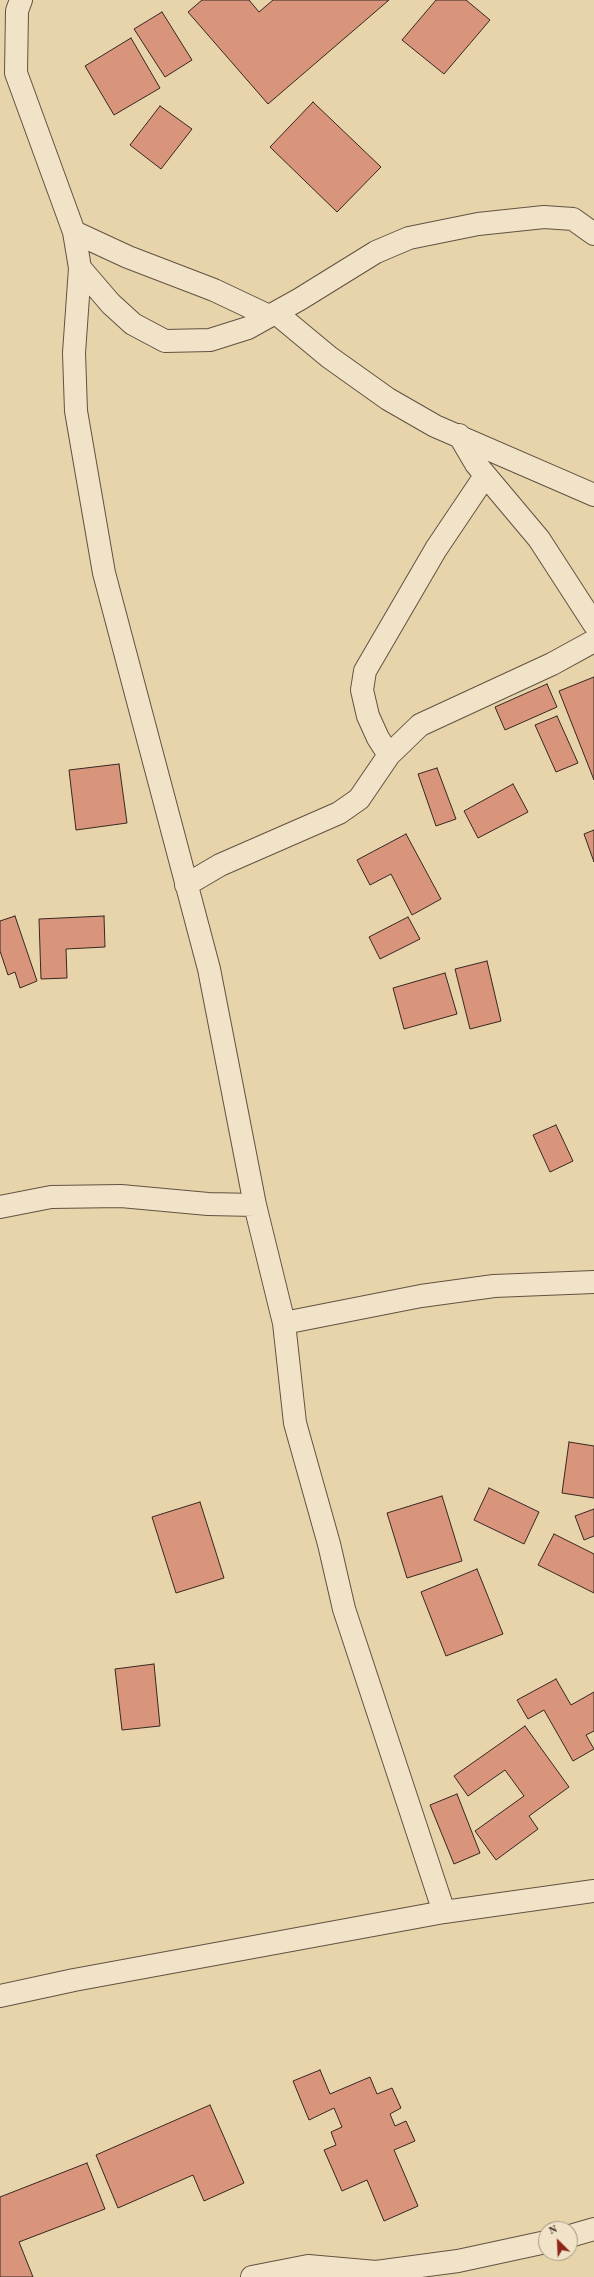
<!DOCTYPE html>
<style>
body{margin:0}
#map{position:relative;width:594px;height:2277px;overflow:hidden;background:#e8d4aa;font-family:"Old Standard TT",serif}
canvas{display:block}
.north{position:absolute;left:538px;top:2221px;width:40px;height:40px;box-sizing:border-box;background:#f0e3c8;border:1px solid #a69885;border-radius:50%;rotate:336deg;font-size:11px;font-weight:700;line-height:16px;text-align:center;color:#362720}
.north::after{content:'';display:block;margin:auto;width:14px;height:18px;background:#8f2418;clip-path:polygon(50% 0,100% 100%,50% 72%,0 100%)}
</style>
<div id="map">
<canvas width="594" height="2277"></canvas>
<div class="north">N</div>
</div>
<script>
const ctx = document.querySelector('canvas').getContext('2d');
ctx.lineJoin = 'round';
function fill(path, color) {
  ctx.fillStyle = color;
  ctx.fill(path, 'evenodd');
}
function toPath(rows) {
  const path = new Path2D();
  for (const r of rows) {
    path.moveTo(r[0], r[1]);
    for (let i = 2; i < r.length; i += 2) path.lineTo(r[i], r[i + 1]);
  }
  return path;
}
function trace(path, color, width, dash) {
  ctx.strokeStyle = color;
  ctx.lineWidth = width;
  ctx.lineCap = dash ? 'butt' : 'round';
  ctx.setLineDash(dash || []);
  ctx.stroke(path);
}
const building = toPath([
 [202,0,249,0,259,12,273,0,389,0,268,104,188,12,202,0],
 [436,0,466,0,490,20,444,74,402,40,436,0],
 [162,12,192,60,165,77,134,29,162,12],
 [131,38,160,88,114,115,85,66,131,38],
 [313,102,381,167,337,212,270,147,313,102],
 [160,106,192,129,161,169,130,145,160,106],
 [594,677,594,780,559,691,594,677],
 [547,684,557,707,505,730,495,707,547,684],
 [557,716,578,763,556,772,535,725,557,716],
 [119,764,127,823,76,830,69,770,119,764],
 [437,768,456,819,436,826,418,774,437,768],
 [513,784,528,812,478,838,464,811,513,784],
 [594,830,594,862,584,834,594,830],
 [406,834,441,899,412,915,391,874,370,885,357,860,406,834],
 [15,916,37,981,20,988,15,972,8,975,0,951,0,921,15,916],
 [104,916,105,947,66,949,67,978,41,979,39,919,104,916],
 [408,917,420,939,380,959,369,937,408,917],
 [487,961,501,1021,470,1029,455,969,487,961],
 [445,973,457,1014,404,1029,393,988,445,973],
 [556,1125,573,1161,550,1172,533,1135,556,1125],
 [569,1442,594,1446,594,1498,562,1493,569,1442],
 [489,1488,539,1512,524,1544,474,1520,489,1488],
 [442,1496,462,1561,407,1578,387,1513,442,1496],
 [200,1502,224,1578,176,1593,152,1517,200,1502],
 [594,1509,594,1536,584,1540,575,1516,594,1509],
 [554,1534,594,1554,594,1593,538,1565,554,1534],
 [477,1569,503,1634,446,1656,421,1592,477,1569],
 [154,1664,160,1726,122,1730,115,1669,154,1664],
 [556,1679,571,1705,594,1692,594,1731,586,1735,594,1749,573,1761,544,1710,528,1719,517,1700,556,1679],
 [525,1726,569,1787,529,1816,538,1829,496,1860,475,1831,524,1796,505,1770,468,1796,454,1776,525,1726],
 [457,1794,480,1853,454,1864,430,1805,457,1794],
 [320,2070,330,2094,370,2077,377,2094,392,2088,401,2108,390,2114,395,2126,406,2121,415,2141,394,2150,418,2206,384,2221,367,2180,342,2191,324,2150,336,2145,331,2132,342,2127,334,2108,309,2120,293,2081,320,2070],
 [210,2105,244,2183,204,2201,193,2175,118,2208,96,2155,210,2105],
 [87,2163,105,2209,19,2242,33,2277,0,2277,0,2197,87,2163]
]);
fill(building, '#d8957b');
trace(building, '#362720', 1);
const minor = toPath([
 [21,0,17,11,16,73,74,232,80,268,74,353,76,411,104,573,209,969,255,1205,284,1323,295,1423,329,1544,344,1609,444,1912],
 [74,232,128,257,214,290,269,316],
 [80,268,111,304,133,324,165,341,210,340,248,328,300,299,376,252,409,238,478,224,544,217,573,219,594,234],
 [276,313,329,357,388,399,435,426,594,495],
 [459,435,476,464,539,539,594,624],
 [389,755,378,738,368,716,362,690,365,671,436,549,485,476],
 [186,885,220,865,339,813,359,799,389,755,420,725,552,664,594,641],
 [0,1207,51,1197,121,1196,208,1204,255,1205],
 [284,1323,421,1296,494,1286,594,1282],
 [0,1996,74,1980,444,1912,594,1891],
 [570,2236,594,2229],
 [252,2277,308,2266,376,2272,458,2261,546,2242]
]);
trace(minor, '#625242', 24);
trace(minor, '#f0e3c8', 22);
</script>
